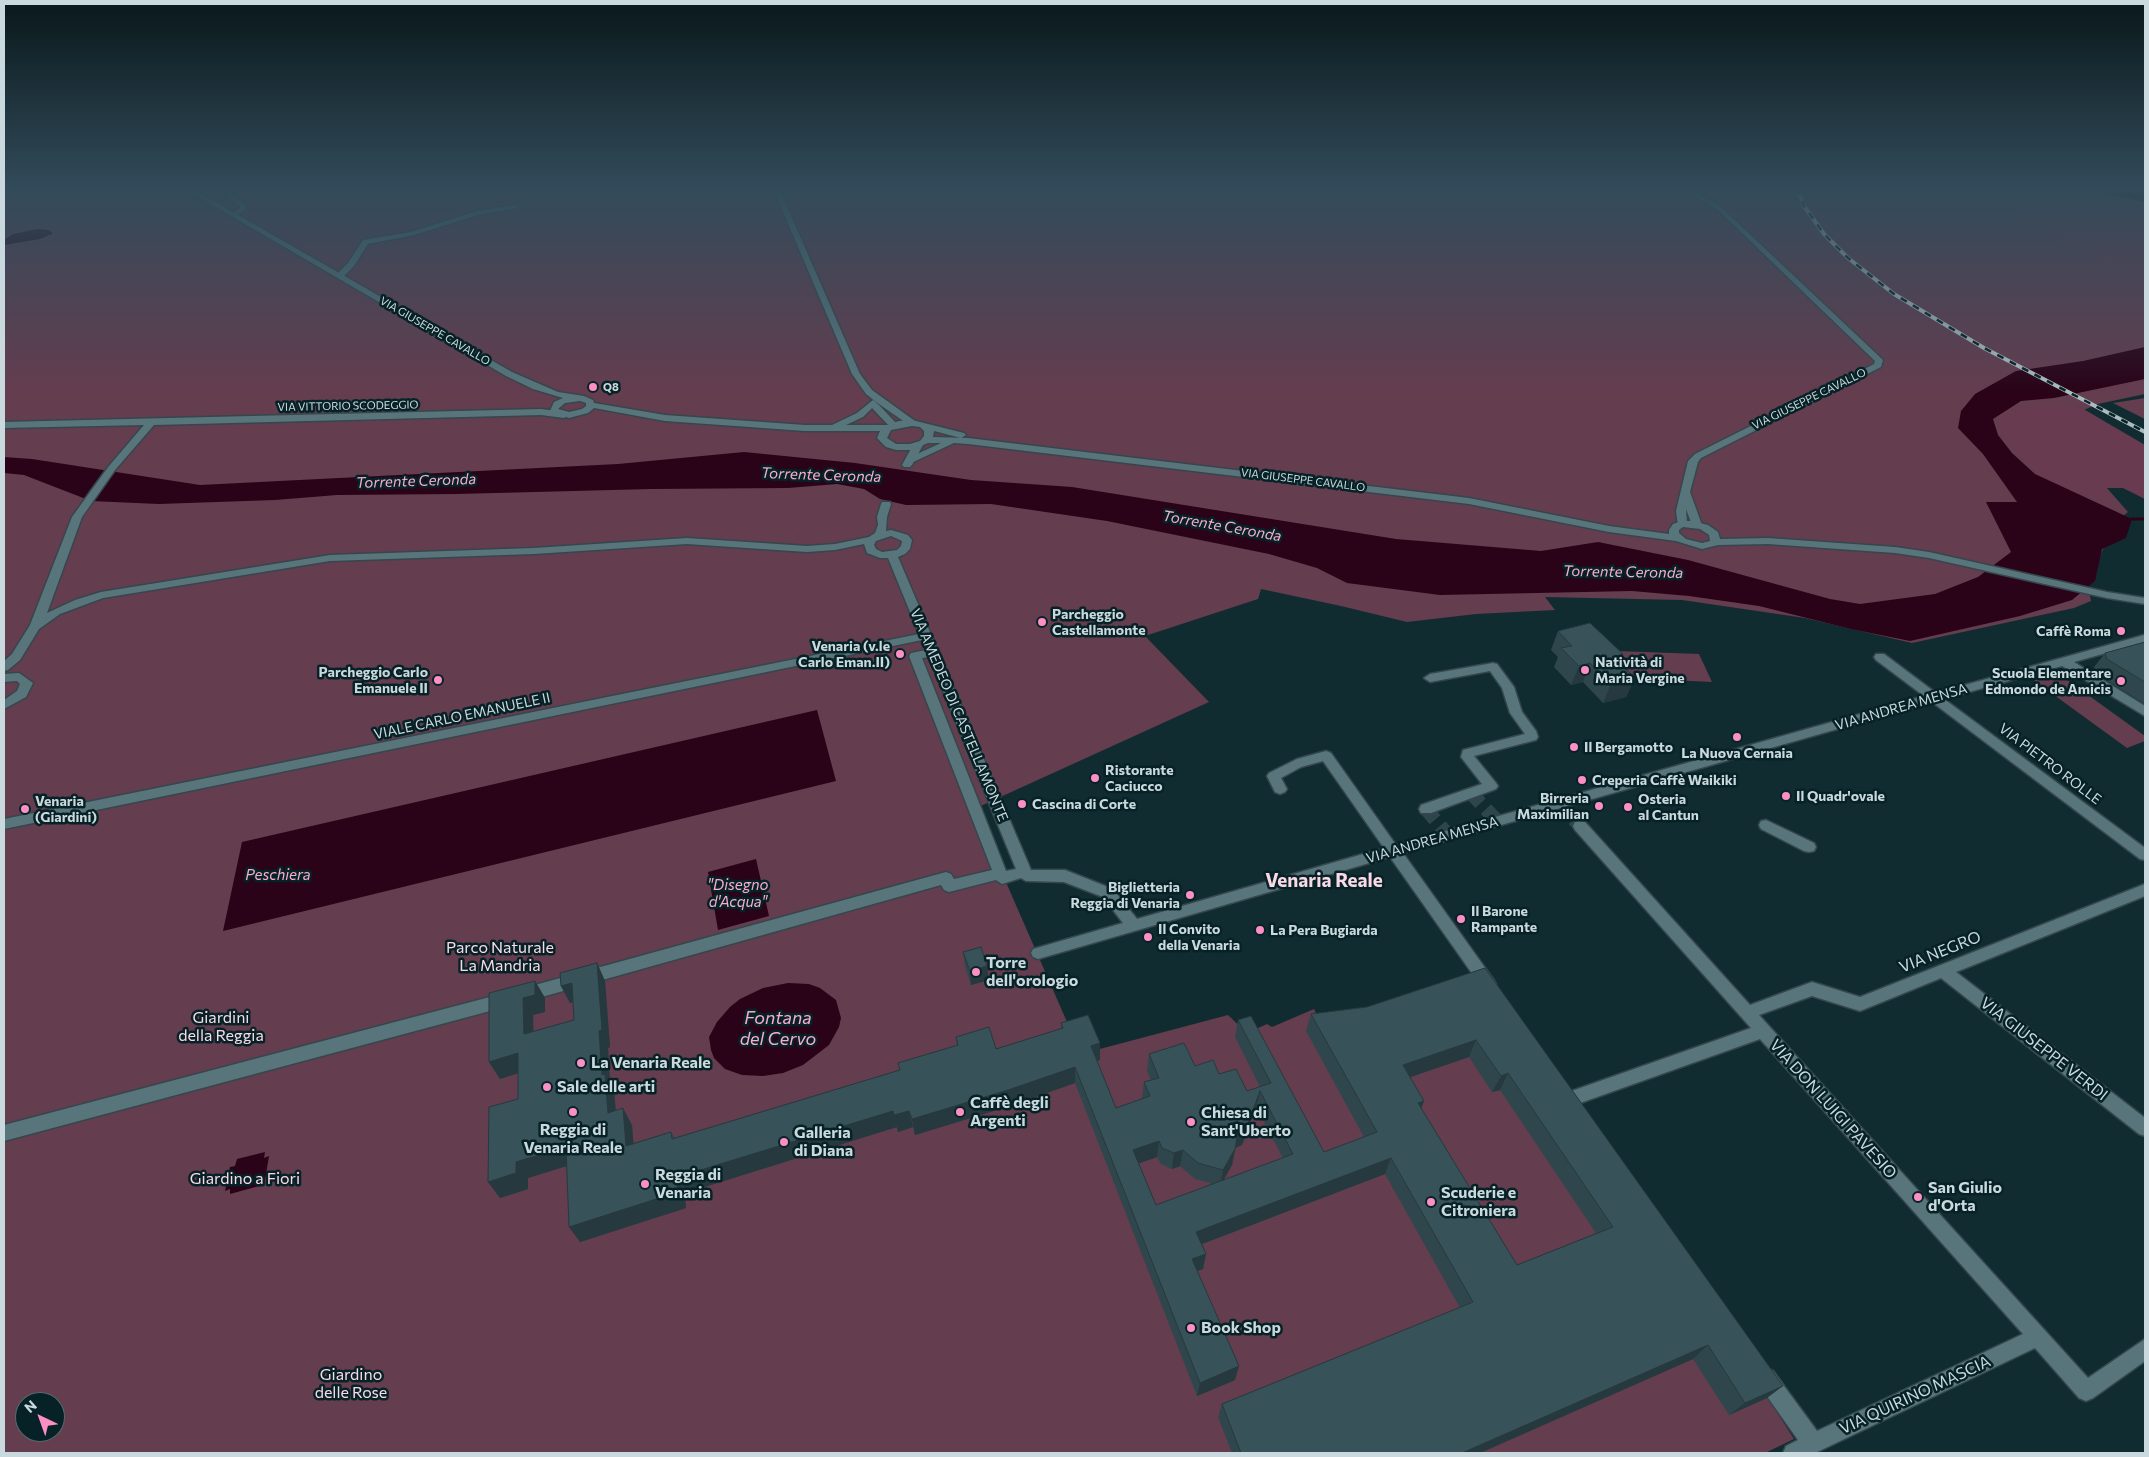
<!DOCTYPE html>
<meta charset="utf-8">
<style>
body{margin:0}
#map{position:relative;width:2149px;height:1457px;overflow:hidden;background:#112c31;font-family:Commissioner,sans-serif}
canvas{display:block}
.frame{position:absolute;inset:0;border:5px solid #cad9dd;pointer-events:none}
.north{position:absolute;left:15px;top:1392px;width:50px;height:50px;box-sizing:border-box;background:#072227;border:1px solid #556b70;border-radius:50%;rotate:318deg;font-size:14px;font-weight:700;line-height:20px;text-align:center;color:#cad9dd}
.north::after{content:'';display:block;margin:auto;width:18px;height:22px;background:#fc8fc3;clip-path:polygon(50% 0,100% 100%,50% 72%,0 100%)}
</style>
<div id="map">
<canvas width="2149" height="1457"></canvas>
<div class="frame"></div>
<div class="north">N</div>
</div>
<script>
const ctx = document.querySelector('canvas').getContext('2d');
ctx.lineJoin = 'round';
function fill(path, color) {
  ctx.fillStyle = color;
  ctx.fill(path, 'evenodd');
}
function toPath(rows) {
  const path = new Path2D();
  for (const r of rows) {
    path.moveTo(r[0], r[1]);
    for (let i = 2; i < r.length; i += 2) path.lineTo(r[i], r[i + 1]);
  }
  return path;
}
function trace(path, color, width, dash) {
  ctx.strokeStyle = color;
  ctx.lineWidth = width;
  ctx.lineCap = dash ? 'butt' : 'round';
  ctx.setLineDash(dash || []);
  ctx.stroke(path);
}
function write(font, color, halo, rows, align = 'center') {
  ctx.font = font + ' Commissioner,sans-serif';
  ctx.lineWidth = 5;
  ctx.setLineDash([]);
  ctx.textBaseline = 'middle';
  ctx.strokeStyle = halo;
  ctx.fillStyle = color;
  for (const [text, x, y, turn = 0] of rows) {
    ctx.save();
    ctx.translate(x, y);
    ctx.rotate((+turn || 0) * Math.PI / 180);
    ctx.textAlign = isNaN(turn) ? turn : align;
    if (halo) ctx.strokeText(text, 0, 0);
    ctx.fillText(text, 0, 0);
    ctx.restore();
  }
}
fill(toPath([
 [4,188,2145,188,2145,394,2098,404,2070,416,2092,471,2128,512,2114,523,2088,585,2091,601,2074,608,1912,643,1805,618,1682,600,1545,597,1555,610,1476,614,1407,622,1341,606,1261,589,1258,599,1145,636,1209,702,974,809,1081,1054,1228,1015,1247,1033,1267,1024,1272,1027,1314,1009,1324,1030,1481,984,1768,1398,1794,1439,1765,1453,4,1453],
 [25,1402,55,1402,55,1432,25,1432],
 [2145,398,2145,419,2113,403],
 [1617,651,1699,654,1712,682,1628,678],
 [2056,672,2145,736,2145,741,2127,748,2032,679]
]), '#643d4f');
fill(toPath([
 [1960,188,2083,188,2145,202,2145,274,2122,268,2081,252,2051,235,2018,224,2022,210,2003,203,1980,199,1967,199,1965,191],
 [2029,405,2080,407,2145,445,2145,499,2123,488,2104,488,2115,503,2073,492,2039,474,2016,453,2004,436,1997,419]
]), '#693b51');
fill(toPath([
 [2081,188,2145,188,2145,202],
 [37,229,48,230,52,232,52,234,40,239,4,245,4,240,13,234],
 [2145,347,2145,379,2054,398,2021,401,1993,419,1998,435,2012,453,2035,474,2132,519,2126,538,2102,549,2095,581,2072,600,2020,616,1910,641,1851,629,1759,606,1689,596,1632,591,1440,595,1347,583,1317,568,1269,554,1107,521,991,504,906,505,880,499,864,489,837,484,788,488,651,489,457,494,337,495,275,500,159,504,91,501,24,475,4,473,4,457,32,459,200,485,618,464,744,452,855,463,971,480,1072,487,1396,539,1541,551,1598,542,1688,560,1830,599,1860,604,1935,594,1978,577,2011,552,1986,502,2017,502,1983,454,1958,428,1961,411,1975,394,2016,371,2083,361],
 [817,710,836,781,223,931,242,842],
 [756,859,769,916,718,930,708,872],
 [788,983,809,984,820,988,836,1000,841,1018,839,1027,829,1045,803,1065,783,1073,763,1076,742,1075,725,1069,714,1058,711,1050,709,1037,717,1022,730,1007,740,999,763,988],
 [265,1152,264,1158,269,1156,265,1180,260,1182,259,1186,230,1194,230,1189,225,1191,230,1167,235,1166,237,1159]
]), '#2a0318');
trace(toPath([
 [2132,519,2145,519]
]), '#2a0318', 3);
trace(toPath([
 [1471,793,1497,821],
 [1559,803,1580,826],
 [1426,809,1448,835]
]), '#2d464b', 14, [14, 8]);
const street = toPath([
 [221,188,227,188,233,196,245,204,245,210,236,216,232,216,232,214,240,208,240,206,229,198,221,188],
 [773,188,779,188,860,374,872,390,915,421,915,425,909,425,876,402,866,394,852,374,773,188],
 [1680,188,1688,188,1721,207,1883,360,1881,367,1701,458,1698,462,1690,492,1702,525,1697,528,1692,525,1686,509,1687,524,1682,527,1678,526,1676,511,1688,461,1695,454,1874,364,1875,361,1717,209,1680,188],
 [515,205,518,207,517,208,478,215,414,235,368,244,354,266,342,278,335,276,348,263,363,240,411,232,477,211,515,205],
 [875,403,878,404,896,423,896,427,890,427,872,408,871,406,875,403],
 [541,409,564,412,569,415,564,418,541,415,154,425,115,470,82,517,47,613,75,600,101,592,330,555,534,548,687,538,807,546,835,544,869,537,875,533,878,525,877,517,881,504,882,502,890,502,891,504,887,517,886,531,891,530,908,535,912,540,910,549,905,554,898,557,1031,870,1065,870,1113,889,1137,919,1384,848,1323,761,1301,767,1281,778,1287,789,1285,792,1280,794,1275,792,1267,776,1269,773,1297,759,1326,751,1331,753,1396,845,1924,696,1876,660,1874,657,1876,654,1884,654,1936,693,2144,635,2145,642,2074,662,2145,706,2145,716,2062,666,1944,699,2145,848,2145,860,2140,859,1932,702,1403,853,1493,979,1496,984,1493,989,1488,991,1483,989,1390,857,1038,959,1033,957,1031,953,1033,949,1123,923,1103,897,1064,882,1026,881,1021,878,1002,884,996,880,949,892,944,890,941,885,524,1002,519,1000,516,995,519,990,524,988,946,872,951,874,954,879,992,870,909,656,911,653,926,650,922,640,4,829,4,819,919,634,888,558,880,558,867,553,864,544,835,550,807,552,687,544,534,554,330,561,103,598,60,614,39,629,20,660,8,670,4,671,4,661,12,654,30,625,72,517,109,466,144,425,4,428,4,422,541,409],
 [891,536,902,541,901,546,897,550,882,552,876,549,874,545,876,541,891,536],
 [929,657,1016,869,1006,871,922,658,929,657],
 [918,442,923,445,912,465,910,467,904,467,902,465,913,445,918,442],
 [1493,663,1497,664,1514,687,1522,712,1536,731,1538,737,1536,740,1474,756,1496,783,1498,786,1496,789,1431,813,1421,813,1419,809,1421,805,1482,784,1461,757,1463,750,1525,734,1510,713,1502,688,1490,671,1430,682,1424,678,1430,674,1493,663],
 [19,673,33,683,26,697,4,709,4,700,17,691,20,684,17,681,4,682,4,674,19,673],
 [1766,820,1814,843,1816,847,1814,851,1809,852,1804,851,1761,829,1759,825,1761,821,1766,820],
 [1580,821,1585,822,1750,1005,1812,982,1860,997,2145,884,2145,896,1956,972,2145,1118,2145,1136,2139,1134,1941,978,1860,1011,1812,996,1759,1015,2088,1378,2145,1339,2145,1361,2093,1398,2086,1401,2079,1398,2035,1348,1815,1453,1783,1453,1786,1446,1798,1440,1759,1385,1756,1378,1759,1371,1766,1368,1773,1371,1817,1431,2023,1334,1760,1039,1569,1107,1563,1104,1561,1099,1563,1094,1751,1028,1575,830,1573,826,1575,822,1580,821],
 [505,993,510,995,513,1000,510,1005,505,1007,4,1141,4,1125,505,993]
]);
const secondary = toPath([
 [183,188,191,188,512,372,558,392,584,396,593,400,594,403,665,415,805,425,832,425,857,413,873,400,877,403,863,417,846,425,887,425,899,421,912,420,964,433,966,435,961,438,934,431,933,437,968,438,1469,498,1609,526,1669,534,1669,530,1673,524,1682,521,1692,521,1708,525,1718,532,1720,539,1768,538,1895,547,1929,552,2107,592,2145,598,2145,604,2107,598,1929,558,1895,553,1768,544,1718,545,1702,549,1676,541,1609,532,1469,504,968,444,954,443,909,464,906,463,906,459,941,443,928,443,911,450,896,450,886,447,877,438,880,431,805,431,665,421,594,408,588,413,569,418,550,411,554,402,563,398,533,389,506,376,183,188],
 [580,401,586,403,586,406,582,409,569,412,558,409,565,403,580,401],
 [912,426,920,427,924,431,924,436,920,441,910,444,896,444,887,438,891,430,912,426],
 [1683,527,1700,529,1709,535,1710,541,1702,543,1686,539,1679,533,1679,530,1683,527]
]);
trace(street, '#35474c', 3);
trace(secondary, '#35474c', 3);
fill(street, '#59757c');
fill(secondary, '#59757c');
const rail = toPath([
 [1797,188,1804,206,1824,234,1848,258,1894,294,1984,348,2145,432]
]);
trace(rail, '#abbcc0', 4);
trace(rail, '#072227', 2.5, [7]);
fill(toPath([
 [1558,631,1623,654,1620,664,1635,678,1626,697,1603,703,1583,682,1571,685,1554,667,1558,657,1551,650],
 [2145,642,2145,704,2095,673,2094,667,2105,653],
 [963,952,987,966,989,980,971,985,965,966],
 [597,963,605,981,610,1047,608,1048,610,1083,614,1091,616,1110,632,1125,633,1143,671,1132,675,1138,900,1070,957,1046,956,1037,996,1049,1061,1029,1061,1023,1100,1060,1097,1061,1116,1108,1142,1099,1144,1082,1151,1080,1147,1071,1149,1054,1195,1066,1219,1074,1247,1091,1260,1087,1235,1037,1238,1020,1324,1152,1364,1137,1306,1031,1311,1014,1367,1007,1485,968,1767,1398,1729,1415,1693,1359,1480,1453,1232,1453,1218,1417,1222,1404,1460,1308,1385,1174,1202,1244,1206,1254,1203,1269,1198,1271,1235,1380,1197,1396,1075,1083,1010,1106,915,1135,913,1127,898,1132,897,1127,698,1189,699,1193,685,1198,686,1208,580,1242,567,1166,528,1178,528,1189,500,1198,518,1099,518,1073,500,1079,489,1062,535,981,545,998,545,1012,533,1015,533,1031,574,1020,573,1002,570,1003,561,986],
 [1469,1057,1492,1092,1500,1090,1596,1233,1517,1265,1421,1108,1424,1101,1410,1077],
 [1256,1107,1283,1158,1223,1181,1232,1165,1236,1147,1242,1145],
 [1157,1157,1161,1164,1172,1169,1180,1166,1195,1179,1213,1184,1156,1205,1139,1163]
]), '#2f474c');
fill(toPath([
 [1623,654,1614,678,1608,679,1618,656],
 [1590,663,1583,682,1571,685,1579,666],
 [1635,678,1626,697,1603,703,1611,684],
 [597,963,605,981,610,1047,608,1048,610,1083,614,1091,617,1129,608,1113,602,1075,599,1031],
 [987,966,989,980,971,985,970,971],
 [535,981,545,998,545,1012,533,1015,534,1051,524,1034,523,998],
 [572,983,581,1000,570,1003,561,986],
 [1476,1040,1469,1057,1396,1082,1403,1065],
 [1100,1043,1100,1060,1090,1063,1091,1046],
 [518,1053,528,1070,500,1079,489,1062],
 [1075,1067,1075,1083,1010,1106,915,1135,912,1119],
 [1508,1073,1500,1090,1492,1092,1501,1076],
 [1260,1091,1256,1107,1242,1145,1235,1148,1238,1131],
 [1424,1101,1418,1117,1418,1103],
 [623,1108,632,1125,635,1162,626,1146],
 [893,1111,897,1127,698,1189,699,1193,685,1198,686,1208,580,1242,569,1227,677,1182,691,1173],
 [909,1111,913,1127,898,1132,894,1115],
 [1159,1141,1157,1157,1132,1166,1133,1150],
 [566,1147,576,1163,528,1178,528,1189,500,1198,488,1182,516,1162],
 [1235,1149,1232,1165,1220,1186,1223,1170],
 [1183,1150,1180,1166,1172,1169,1174,1153],
 [1391,1158,1385,1174,1194,1247,1196,1232],
 [1206,1254,1203,1269,1190,1273,1192,1259],
 [1708,1345,1693,1359,1480,1453,1462,1453],
 [1239,1366,1235,1380,1197,1396,1200,1383],
 [1783,1386,1767,1398,1729,1415,1745,1403]
]), '#26393e');
const building = toPath([
 [1590,623,1623,654,1618,656,1622,659,1616,660,1635,678,1611,684,1590,663,1579,666,1561,648,1572,646,1558,631,1590,623],
 [2145,642,2145,682,2107,659,2105,653,2145,642],
 [981,947,987,966,970,971,963,952,981,947],
 [597,963,602,1030,599,1031,602,1075,605,1074,608,1113,623,1108,626,1146,671,1132,672,1139,900,1070,898,1063,958,1045,956,1037,989,1027,996,1049,1063,1028,1061,1023,1088,1015,1100,1043,1091,1046,1116,1108,1150,1096,1144,1082,1159,1078,1149,1054,1184,1043,1195,1066,1213,1060,1219,1074,1236,1069,1247,1091,1271,1083,1238,1020,1251,1016,1324,1152,1377,1132,1311,1014,1367,1007,1485,968,1783,1386,1745,1403,1708,1345,1462,1453,1241,1453,1222,1404,1473,1302,1391,1158,1196,1232,1206,1254,1192,1259,1239,1366,1200,1383,1075,1067,1008,1090,912,1119,909,1111,894,1115,893,1111,691,1173,691,1177,677,1182,678,1192,569,1227,566,1147,516,1162,516,1173,488,1182,489,1107,518,1099,518,1053,489,1062,489,993,535,981,535,995,523,998,524,1034,574,1020,572,983,561,986,560,973,597,963],
 [1476,1040,1501,1076,1508,1073,1613,1227,1517,1265,1418,1103,1424,1101,1403,1065,1476,1040],
 [1260,1091,1293,1154,1156,1205,1133,1150,1159,1141,1162,1148,1174,1153,1183,1150,1198,1163,1223,1170,1235,1149,1238,1131,1246,1129,1260,1091]
]);
fill(building, '#375258');
trace(building, '#26393e', 1);
const sky = ctx.createLinearGradient(0, 0, 0, 392);
sky.addColorStop(0, '#09181b');
sky.addColorStop(0.48, '#324b5a');
sky.addColorStop(1, '#324b5a00');
ctx.fillStyle = sky;
ctx.fillRect(0, 0, 2149, 392);
for (const [x, y, r, color] of [
 [593,387,5,"#fc8fc3"],
 [1042,622,5,"#fc8fc3"],
 [2121,631,5,"#fc8fc3"],
 [900,654,5,"#fc8fc3"],
 [1585,670,5,"#fc8fc3"],
 [438,680,5,"#fc8fc3"],
 [2121,681,5,"#fc8fc3"],
 [1737,737,5,"#fc8fc3"],
 [1574,747,5,"#fc8fc3"],
 [1095,778,5,"#fc8fc3"],
 [1582,780,5,"#fc8fc3"],
 [1786,796,5,"#fc8fc3"],
 [1022,804,5,"#fc8fc3"],
 [1599,806,5,"#fc8fc3"],
 [1628,807,5,"#fc8fc3"],
 [25,809,5,"#fc8fc3"],
 [1190,895,5,"#fc8fc3"],
 [1461,919,5,"#fc8fc3"],
 [1260,930,5,"#fc8fc3"],
 [1148,937,5,"#fc8fc3"],
 [976,972,5,"#fc8fc3"],
 [581,1063,5,"#fc8fc3"],
 [547,1087,5,"#fc8fc3"],
 [573,1112,5,"#fc8fc3"],
 [960,1112,5,"#fc8fc3"],
 [1191,1122,5,"#fc8fc3"],
 [784,1142,5,"#fc8fc3"],
 [645,1184,5,"#fc8fc3"],
 [1918,1197,5,"#fc8fc3"],
 [1431,1202,5,"#fc8fc3"],
 [1191,1328,5,"#fc8fc3"]
]) {
  const dot = new Path2D();
  dot.arc(x, y, r, 0, 2 * Math.PI);
  ctx.fillStyle = color;
  ctx.fill(dot);
  trace(dot, '#072227', 2);
}
write('11px', '#cad9dd', '#072227', [
 ["VIA GIUSEPPE CAVALLO",435,331,30],
 ["VIA GIUSEPPE CAVALLO",1809,399,-26],
 ["VIA VITTORIO SCODEGGIO",348,406,-1],
 ["VIA GIUSEPPE CAVALLO",1303,480,7]
]);
write('bold 11px', '#cad9dd', '#072227', [
 ["Q8",603,387]
], 'left');
write('bold 14px', '#cad9dd', '#072227', [
 ["Parcheggio",1052,614],
 ["Castellamonte",1052,630],
 ["Caffè Roma",2111,631,"right"],
 ["Venaria (v.le",890,646,"right"],
 ["Carlo Eman.II)",890,662,"right"],
 ["Natività di",1595,662],
 ["Maria Vergine",1595,678],
 ["Parcheggio Carlo",428,672,"right"],
 ["Emanuele II",428,688,"right"],
 ["Scuola Elementare",2111,673,"right"],
 ["Edmondo de Amicis",2111,689,"right"],
 ["Il Bergamotto",1584,747],
 ["La Nuova Cernaia",1737,753,"center"],
 ["Ristorante",1105,770],
 ["Caciucco",1105,786],
 ["Creperia Caffè Waikiki",1592,780],
 ["Il Quadr'ovale",1796,796],
 ["Birreria",1589,798,"right"],
 ["Maximilian",1589,814,"right"],
 ["Osteria",1638,799],
 ["al Cantun",1638,815],
 ["Venaria",35,801],
 ["(Giardini)",35,817],
 ["Cascina di Corte",1032,804],
 ["Biglietteria",1180,887,"right"],
 ["Reggia di Venaria",1180,903,"right"],
 ["Il Barone",1471,911],
 ["Rampante",1471,927],
 ["Il Convito",1158,929],
 ["della Venaria",1158,945],
 ["La Pera Bugiarda",1270,930]
], 'left');
write('14px', '#cad9dd', '#072227', [
 ["VIA ANDREA MENSA",1901,707,-16],
 ["VIA AMEDEO DI CASTELLAMONTE",959,715,67],
 ["VIALE CARLO EMANUELE II",462,716,-12],
 ["VIA PIETRO ROLLE",2050,764,37],
 ["VIA ANDREA MENSA",1432,840,-16]
]);
write('italic 15px', '#faaccf', '#072227', [
 ["Torrente Ceronda",821,475,2],
 ["Torrente Ceronda",416,481,-2],
 ["Torrente Ceronda",1222,526,10],
 ["Torrente Ceronda",1623,572,1],
 ["Peschiera",278,875],
 ["\"Disegno",738,885],
 ["d'Acqua\"",738,902]
]);
write('16px', '#fbdae8', '#072227', [
 ["Parco Naturale",500,948],
 ["La Mandria",500,966],
 ["Giardini",221,1018],
 ["della Reggia",221,1036],
 ["Giardino a Fiori",245,1179],
 ["Giardino",351,1375],
 ["delle Rose",351,1393]
]);
write('16px', '#cad9dd', '#072227', [
 ["VIA NEGRO",1940,952,-22],
 ["VIA GIUSEPPE VERDI",2044,1049,38],
 ["VIA DON LUIGI PAVESIO",1833,1109,48],
 ["VIA QUIRINO MASCIA",1915,1395,-25]
]);
write('bold 16px', '#cad9dd', '#072227', [
 ["Torre",986,963],
 ["dell'orologio",986,981],
 ["La Venaria Reale",591,1063],
 ["Sale delle arti",557,1087],
 ["Caffè degli",970,1103],
 ["Argenti",970,1121],
 ["Chiesa di",1201,1113],
 ["Sant'Uberto",1201,1131],
 ["Reggia di",573,1130,"center"],
 ["Venaria Reale",573,1148,"center"],
 ["Galleria",794,1133],
 ["di Diana",794,1151],
 ["Reggia di",655,1175],
 ["Venaria",655,1193],
 ["San Giulio",1928,1188],
 ["d'Orta",1928,1206],
 ["Scuderie e",1441,1193],
 ["Citroniera",1441,1211],
 ["Book Shop",1201,1328]
], 'left');
write('italic 18px', '#faaccf', '#072227', [
 ["Fontana",778,1018],
 ["del Cervo",778,1039]
]);
write('bold 19px', '#f9d9e6', '#072227', [
 ["Venaria Reale",1324,881]
]);
</script>
